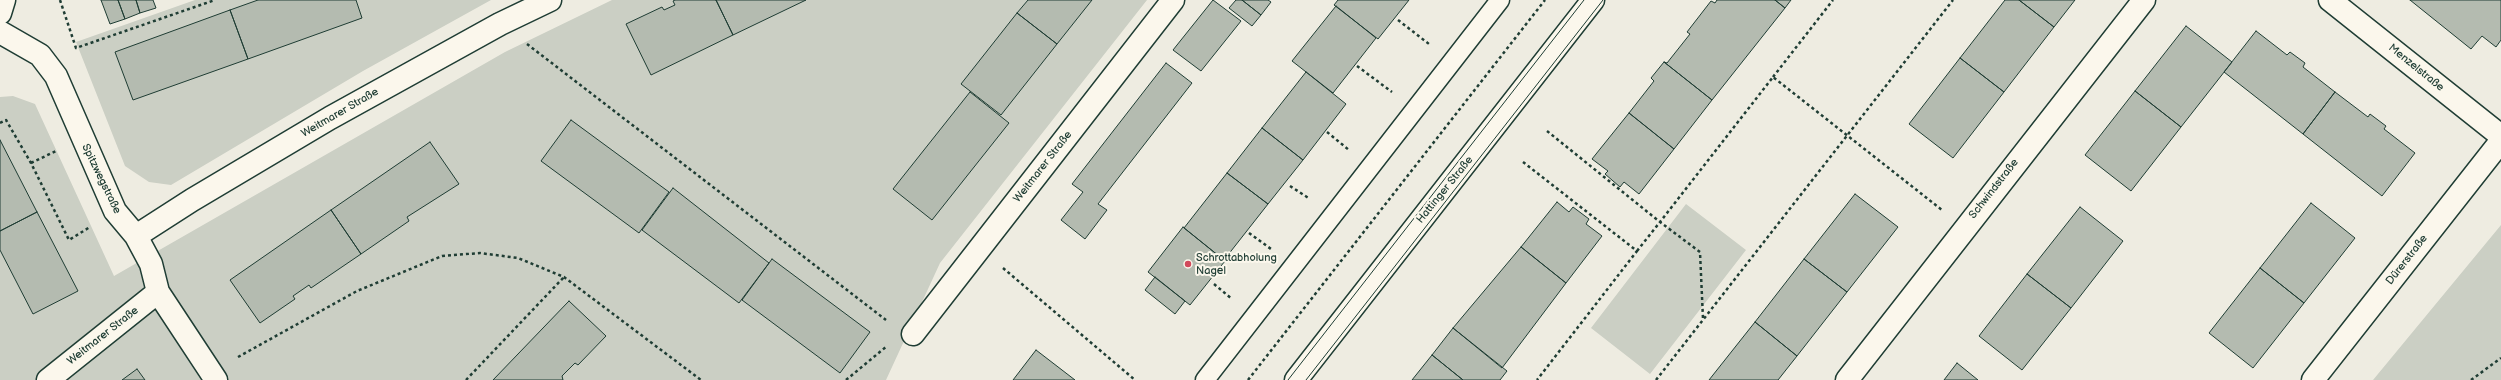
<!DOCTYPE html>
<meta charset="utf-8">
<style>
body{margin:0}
canvas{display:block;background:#eeece1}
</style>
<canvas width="2501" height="380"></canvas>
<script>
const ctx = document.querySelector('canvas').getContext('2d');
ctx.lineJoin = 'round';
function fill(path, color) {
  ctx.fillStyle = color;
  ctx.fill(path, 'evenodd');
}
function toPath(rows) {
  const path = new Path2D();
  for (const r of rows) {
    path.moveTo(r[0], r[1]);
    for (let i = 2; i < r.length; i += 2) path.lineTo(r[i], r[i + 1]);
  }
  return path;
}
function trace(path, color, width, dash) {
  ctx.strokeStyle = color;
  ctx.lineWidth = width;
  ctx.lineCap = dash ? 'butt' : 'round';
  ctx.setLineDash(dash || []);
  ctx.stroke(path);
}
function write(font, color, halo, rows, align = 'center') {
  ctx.font = font + ' "Balsamiq Sans",sans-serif';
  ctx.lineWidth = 4;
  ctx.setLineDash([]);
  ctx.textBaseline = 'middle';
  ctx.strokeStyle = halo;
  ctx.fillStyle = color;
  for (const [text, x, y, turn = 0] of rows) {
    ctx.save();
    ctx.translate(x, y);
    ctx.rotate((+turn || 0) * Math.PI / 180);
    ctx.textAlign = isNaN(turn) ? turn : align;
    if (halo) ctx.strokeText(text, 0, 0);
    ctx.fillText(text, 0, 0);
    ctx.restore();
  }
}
fill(toPath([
 [195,0,491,0,363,71,171,185,149,182,125,166,76,42],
 [612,0,1147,0,940,263,886,380,0,380,0,97,13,96,35,104,114,276,505,52],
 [1686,204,1746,250,1650,374,1591,328],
 [2501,225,2501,380,2373,380]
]), '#cbcfc4');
const building = toPath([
 [101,0,118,0,125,19,110,24,101,0],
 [118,0,136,0,140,13,125,19,118,0],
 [136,0,153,0,156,8,140,13,136,0],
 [258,0,356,0,362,18,248,59,230,10,258,0],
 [675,0,716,0,733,35,651,75,626,24,662,7,664,10,675,5,673,1,675,0],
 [716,0,806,0,733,35,716,0],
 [1028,0,1092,0,1057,44,1017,13,1028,0],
 [1213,0,1241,21,1201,71,1173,50,1213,0],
 [1236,0,1242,0,1261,15,1252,26,1229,8,1236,0],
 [1242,0,1268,0,1271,2,1261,15,1242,0],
 [1338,0,1409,0,1378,39,1334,5,1338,0],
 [1717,0,1775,0,1785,8,1712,100,1664,62,1667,63,1690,34,1687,32,1711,1,1715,3,1717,0],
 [1775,0,1791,0,1785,8,1775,0],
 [2005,0,2019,0,2054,27,2004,92,1960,58,2005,0],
 [2019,0,2075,0,2054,27,2019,0],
 [2410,0,2501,0,2501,40,2496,47,2482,36,2471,49,2410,0],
 [1336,6,1376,38,1333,93,1292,61,1336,6],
 [230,10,248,59,133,100,115,52,230,10],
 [1017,13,1057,44,1001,115,961,84,1017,13],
 [2186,26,2232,62,2181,127,2135,91,2186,26],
 [2256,31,2287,55,2290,52,2305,63,2303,67,2335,92,2303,134,2224,72,2256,31],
 [1960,58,2004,92,1953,158,1909,124,1960,58],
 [1664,62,1712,100,1674,149,1629,113,1654,81,1651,78,1664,62],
 [1166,63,1192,83,1098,204,1107,210,1085,239,1061,220,1083,192,1072,184,1166,63],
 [1306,72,1346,104,1303,160,1262,128,1306,72],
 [2135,91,2181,127,2131,191,2085,155,2135,91],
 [970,92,1009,123,932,220,893,189,970,92],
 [2335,92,2368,117,2370,114,2386,126,2384,129,2415,153,2382,196,2303,134,2335,92],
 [1629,113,1674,149,1639,194,1624,182,1620,187,1605,174,1608,171,1592,159,1629,113],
 [571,120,669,192,639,233,541,161,571,120],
 [1262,128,1303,160,1268,204,1227,173,1262,128],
 [0,140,37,212,0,231,0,140],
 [430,142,459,184,407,217,409,221,361,254,331,210,430,142],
 [1227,173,1268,204,1224,260,1184,228,1227,173],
 [673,188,769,263,739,303,642,230,673,188],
 [1855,194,1898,227,1847,292,1804,259,1855,194],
 [1557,202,1569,212,1573,207,1589,219,1586,224,1602,236,1566,283,1521,247,1557,202],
 [2311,203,2355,238,2304,303,2260,268,2311,203],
 [2080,207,2123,241,2071,308,2027,274,2080,207],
 [331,210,361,254,311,288,309,285,293,296,295,299,260,323,230,280,331,210],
 [37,212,78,291,33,314,0,250,0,231,37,212],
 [1183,227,1225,261,1190,305,1148,272,1183,227],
 [1521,247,1566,283,1502,368,1453,328,1521,247],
 [772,259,870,332,840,373,742,300,772,259],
 [1804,259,1847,292,1797,356,1755,322,1804,259],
 [2260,268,2304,303,2253,368,2209,333,2260,268],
 [2027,274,2071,308,2022,370,1979,336,2027,274],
 [1155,277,1185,301,1175,314,1145,290,1155,277],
 [569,301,606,336,578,365,575,363,562,376,563,380,493,380,569,301],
 [1755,322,1797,356,1778,380,1709,380,1755,322],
 [1453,328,1507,371,1500,380,1463,380,1432,355,1453,328],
 [1036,350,1075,380,1013,380,1036,350],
 [1432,355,1463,380,1412,380,1432,355],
 [1957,363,1978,380,1944,380,1957,363],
 [137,369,145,380,122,380,137,369]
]);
fill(building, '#b4bbb0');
trace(building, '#1f3d34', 1);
const service = toPath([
 [1205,380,1500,0]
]);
const minor = toPath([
 [2330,0,2501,136],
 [0,13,4,0],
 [0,32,40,55,56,76,115,211,136,236,151,264,158,292,216,380],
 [136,236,192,200,330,118,500,24,550,0],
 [913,334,1173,0],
 [48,380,158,292],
 [1847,380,2144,0],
 [2313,380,2501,141]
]);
const secondary = toPath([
 [1296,380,1593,0]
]);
trace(service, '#1f3d34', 21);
trace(minor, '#1f3d34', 25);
trace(secondary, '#1f3d34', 25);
trace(toPath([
 [60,0,76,48,215,0],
 [1398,20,1429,44],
 [527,44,886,320],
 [1357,66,1392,92],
 [1773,77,1833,0],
 [0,123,6,120,31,163,69,240,90,227],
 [1547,131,1660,222,1773,77,1942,210],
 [1327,132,1349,150],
 [1523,162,1637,251,1537,380],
 [31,163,56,151],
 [1290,186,1310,199],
 [1249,233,1271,249],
 [1637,251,1660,222,1700,252,1703,319],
 [1003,268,1135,380],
 [1214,284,1232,299],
 [238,357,357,291,442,256,480,253,518,258,564,277,701,380],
 [466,380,564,277],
 [846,380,887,346],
 [1248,380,1545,0],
 [1656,380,1953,0],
 [2471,380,2501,358]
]), '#1f3d34', 2.5, [3, 3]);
trace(service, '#fbf7ec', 18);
trace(minor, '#fbf7ec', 22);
trace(secondary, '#fbf7ec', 22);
trace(toPath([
 [1288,380,1584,0],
 [1306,380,1603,0]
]), '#1f3d34', 1);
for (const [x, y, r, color] of [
 [1188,264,4,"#d1495b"]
]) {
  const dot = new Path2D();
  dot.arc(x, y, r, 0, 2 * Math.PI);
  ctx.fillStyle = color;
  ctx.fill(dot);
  trace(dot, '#fbf7ec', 1.5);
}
write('11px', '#1f3d34', '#fbf7ec', [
 ["Menzelstraße",2416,68,39],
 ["Weitmarer Straße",340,113,-30],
 ["Weitmarer Straße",1043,167,-52],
 ["Spitzwegstraße",101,179,64],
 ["Schwindstraße",1994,189,-52],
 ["Hattinger Straße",1445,190,-51],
 ["Dürerstraße",2407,260,-52],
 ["Weitmarer Straße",103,336,-38]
]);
write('11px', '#1f3d34', '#fbf7ec', [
 ["Schrottabholung",1196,258],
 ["Nagel",1196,271]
], 'left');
</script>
